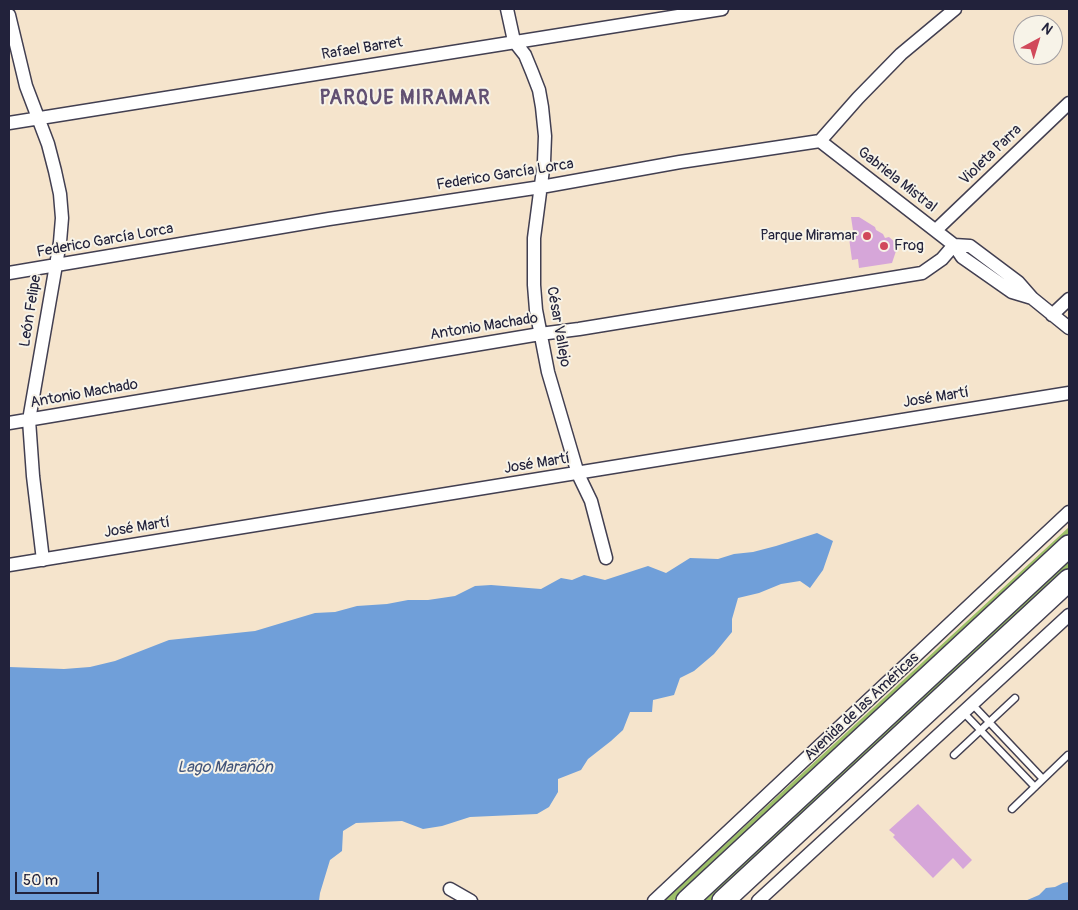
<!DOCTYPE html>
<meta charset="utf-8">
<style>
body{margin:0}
#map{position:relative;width:1078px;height:910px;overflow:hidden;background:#f5e4cc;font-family:Pangolin,sans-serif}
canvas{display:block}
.frame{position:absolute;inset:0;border:10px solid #22223b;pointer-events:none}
.north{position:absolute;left:1013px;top:15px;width:50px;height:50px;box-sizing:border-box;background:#f7f3e8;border:1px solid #a29fa3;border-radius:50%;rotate:39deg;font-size:14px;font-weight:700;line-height:20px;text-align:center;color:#22223b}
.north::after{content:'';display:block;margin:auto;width:18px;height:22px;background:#d1495b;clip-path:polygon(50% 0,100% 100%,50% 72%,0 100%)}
.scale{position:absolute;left:15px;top:872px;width:84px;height:22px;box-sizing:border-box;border:2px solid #22223b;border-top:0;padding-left:6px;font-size:15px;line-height:18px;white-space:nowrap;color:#22223b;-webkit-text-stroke:4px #f7f3e8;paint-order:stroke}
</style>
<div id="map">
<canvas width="1078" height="910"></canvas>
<div class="frame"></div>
<div class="north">N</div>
<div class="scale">50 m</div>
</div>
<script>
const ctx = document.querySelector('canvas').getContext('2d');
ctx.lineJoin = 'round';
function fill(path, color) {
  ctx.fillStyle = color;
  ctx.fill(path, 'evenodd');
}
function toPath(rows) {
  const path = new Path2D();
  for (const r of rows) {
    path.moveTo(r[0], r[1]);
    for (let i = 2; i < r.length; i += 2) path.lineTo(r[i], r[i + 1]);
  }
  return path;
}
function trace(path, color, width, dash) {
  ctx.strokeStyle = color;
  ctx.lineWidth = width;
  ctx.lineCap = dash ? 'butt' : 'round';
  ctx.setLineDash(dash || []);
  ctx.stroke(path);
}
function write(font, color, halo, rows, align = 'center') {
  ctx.font = font + ' Pangolin,sans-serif';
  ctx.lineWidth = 4;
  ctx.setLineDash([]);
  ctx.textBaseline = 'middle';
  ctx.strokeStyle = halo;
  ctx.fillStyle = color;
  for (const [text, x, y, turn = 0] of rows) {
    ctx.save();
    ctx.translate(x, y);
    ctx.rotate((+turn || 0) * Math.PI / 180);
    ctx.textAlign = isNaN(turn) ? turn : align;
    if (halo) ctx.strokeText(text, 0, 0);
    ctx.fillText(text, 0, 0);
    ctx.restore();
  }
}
fill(toPath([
 [1069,527,1069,535,673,901,664,901],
 [1069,557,1069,573,715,901,698,901]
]), '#9dc069');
fill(toPath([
 [817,533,833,541,823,570,810,588,800,581,781,584,759,593,738,598,732,619,732,632,714,654,694,671,680,678,674,695,653,700,652,712,630,712,623,730,611,741,588,759,581,770,558,779,558,792,549,807,537,814,470,817,442,826,423,829,402,821,356,823,343,831,342,851,330,860,320,893,319,901,9,901,9,667,64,669,90,667,115,661,169,640,255,631,315,613,335,612,357,606,387,604,408,600,428,600,455,596,475,586,491,585,541,589,561,578,572,580,584,575,605,580,648,566,666,573,690,558,718,559,734,554,753,552,776,546],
 [1069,882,1069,901,1025,901,1039,895,1046,888,1055,887,1063,883]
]), '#709fd9');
fill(toPath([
 [851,217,859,217,875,227,876,230,883,234,885,238,889,237,898,245,892,263,859,268,858,259,852,260,849,238,854,237],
 [918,804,972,860,963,869,953,858,933,878,893,837,895,835,889,830]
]), '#d6a6d9');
const service = toPath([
 [972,704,1043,779],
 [963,712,1035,787],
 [954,755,1015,698],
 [1012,809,1068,755]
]);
const minor = toPath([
 [507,9,514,41,525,55,532,72,539,90,542,107,545,136,544,162,534,238,534,285,536,310,548,372,578,474,591,501,606,558],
 [9,15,26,86,48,144,55,171,60,194,62,218,60,242,29,420,33,476,43,560],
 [9,123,722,9],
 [820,141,954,245,962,257,1012,292,1032,298],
 [936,230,1069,103],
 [954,245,970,246,1018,282,1032,298,1069,328],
 [9,273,329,219,541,187,680,162,820,141,858,98,901,54,955,9],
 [1052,315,1069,299],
 [9,423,540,334,579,329,922,273,942,259,954,245],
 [9,565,1069,393],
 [450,889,471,901],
 [654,901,1069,512],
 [758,901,1069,615]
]);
const trunk = toPath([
 [687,901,1069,546],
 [723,901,1069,580]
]);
trace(service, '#423f51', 9);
trace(minor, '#423f51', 15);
trace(trunk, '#423f51', 24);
trace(service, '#fff', 6);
trace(minor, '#fff', 12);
trace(trunk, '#fff', 21);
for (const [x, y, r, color] of [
 [867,236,5,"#d1495b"],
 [884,246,5,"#d1495b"]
]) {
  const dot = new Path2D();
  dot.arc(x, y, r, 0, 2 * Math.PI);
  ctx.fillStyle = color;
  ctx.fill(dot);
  trace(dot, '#f7f3e8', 2);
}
write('15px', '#22223b', '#f7f3e8', [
 ["Rafael Barret",362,49,-9],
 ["Violeta Parra",991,155,-44],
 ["Federico García Lorca",505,175,-9],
 ["Gabriela Mistral",897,180,38],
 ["Federico García Lorca",105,241,-10],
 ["León Felipe",31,311,-81],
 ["Antonio Machado",484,327,-9],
 ["César Vallejo",558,327,80],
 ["Antonio Machado",84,394,-10],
 ["José Martí",936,398,-9],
 ["José Martí",537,464,-9],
 ["José Martí",137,528,-9],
 ["Avenida de las Américas",862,707,-43]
]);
write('15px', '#22223b', '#f7f3e8', [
 ["Parque Miramar",857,236],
 ["Frog",894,246,"left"]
], 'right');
write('italic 16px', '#41547a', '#f7f3e8', [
 ["Lago Marañón",225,768]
]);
ctx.letterSpacing = '1px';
write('bold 20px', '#615072', '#f7f3e8', [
 ["PARQUE MIRAMAR",405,99]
]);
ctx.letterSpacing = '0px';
</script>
